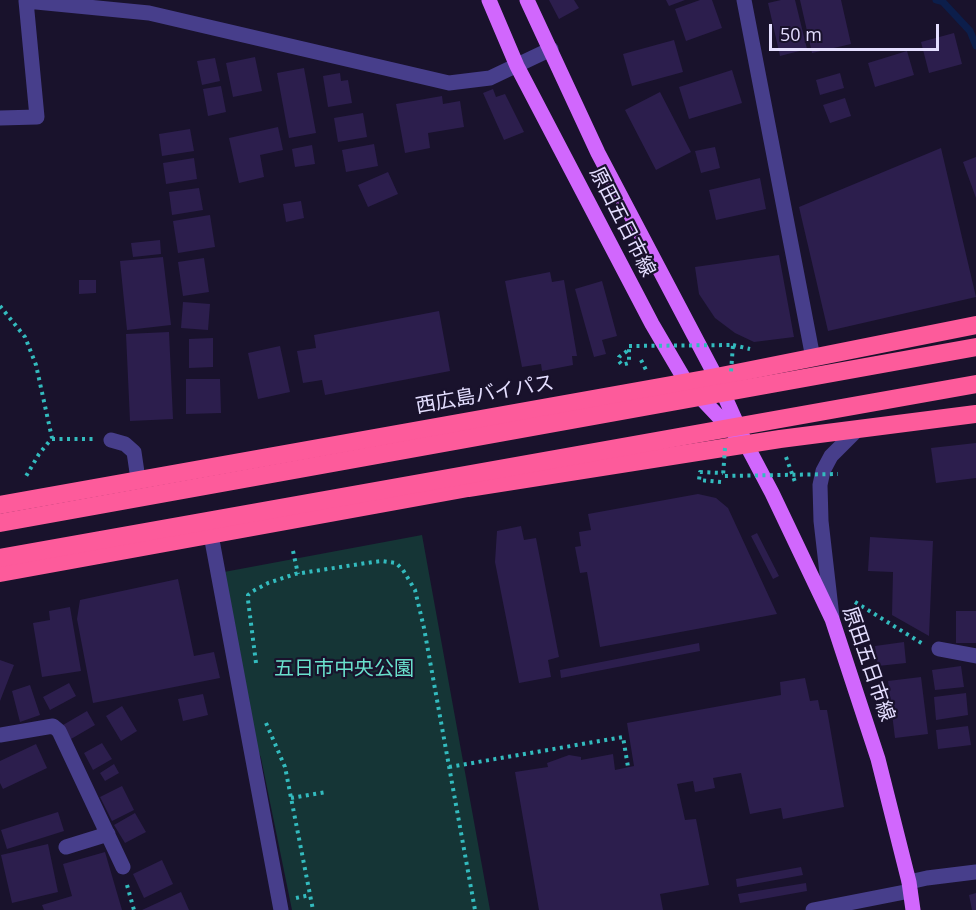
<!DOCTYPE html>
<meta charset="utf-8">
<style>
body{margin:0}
#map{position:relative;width:976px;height:910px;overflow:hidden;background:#19122c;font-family:"Open Sans",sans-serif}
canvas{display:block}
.scale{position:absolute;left:769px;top:24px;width:170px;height:27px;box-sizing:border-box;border:3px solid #e4deff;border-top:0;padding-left:8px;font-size:18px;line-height:21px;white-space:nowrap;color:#e4deff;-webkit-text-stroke:4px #19122c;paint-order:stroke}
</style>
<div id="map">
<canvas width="976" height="910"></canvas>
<div class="scale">50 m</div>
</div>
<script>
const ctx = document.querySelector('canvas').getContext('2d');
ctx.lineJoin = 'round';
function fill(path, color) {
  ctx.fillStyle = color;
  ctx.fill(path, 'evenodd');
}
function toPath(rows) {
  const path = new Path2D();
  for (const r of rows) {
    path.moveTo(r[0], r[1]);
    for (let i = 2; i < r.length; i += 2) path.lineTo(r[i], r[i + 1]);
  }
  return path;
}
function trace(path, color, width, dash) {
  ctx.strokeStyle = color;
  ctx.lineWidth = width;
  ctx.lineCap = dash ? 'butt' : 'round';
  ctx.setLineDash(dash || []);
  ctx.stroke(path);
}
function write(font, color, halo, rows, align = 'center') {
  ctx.font = font + ' "Open Sans","Noto Sans JP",sans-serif';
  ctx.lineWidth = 4.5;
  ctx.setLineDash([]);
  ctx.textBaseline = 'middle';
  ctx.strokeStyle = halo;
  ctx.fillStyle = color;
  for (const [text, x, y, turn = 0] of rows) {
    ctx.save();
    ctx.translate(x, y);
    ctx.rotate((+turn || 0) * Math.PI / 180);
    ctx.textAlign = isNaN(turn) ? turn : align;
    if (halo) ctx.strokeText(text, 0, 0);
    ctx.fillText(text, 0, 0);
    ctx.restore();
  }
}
fill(toPath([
 [422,535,490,910,292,910,261,758,254,740,224,572]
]), '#153536');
trace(toPath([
 [936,0,943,2,970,31,976,46]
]), '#0c1e4b', 7);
fill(toPath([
 [549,0,574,0,579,8,559,19],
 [666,0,685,0,669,6],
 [700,0,712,0,722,28,686,41,675,9],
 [781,0,795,0,807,49,780,56,768,3],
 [800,0,841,0,851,44,812,53],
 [954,33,962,64,929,73,921,42],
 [674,40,683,72,632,86,623,54],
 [907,51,914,75,875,87,868,63],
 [255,57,262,91,233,97,226,63],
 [215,58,220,81,202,85,197,61],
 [304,68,316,133,289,138,277,73],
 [732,70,742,103,689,119,679,87],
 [340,73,341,81,348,80,352,103,328,107,323,76],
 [840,73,844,88,820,95,816,80],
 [221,86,226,112,208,116,203,89],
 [493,89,496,97,505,94,524,132,504,140,483,93],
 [660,92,691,152,656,170,625,110],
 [442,96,443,104,460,101,464,127,428,133,430,148,405,153,396,104],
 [845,98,851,116,830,123,823,105],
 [363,113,367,137,338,142,334,118],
 [278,127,283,150,260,155,264,177,239,183,229,138],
 [190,129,194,151,162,156,159,134],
 [374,144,378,166,346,172,342,150],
 [312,145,315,164,295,167,292,149],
 [715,147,720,168,701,173,695,151],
 [941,148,976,297,828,331,799,207],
 [976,157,976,198,963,162],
 [194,158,197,179,166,184,163,163],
 [388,172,398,194,368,207,358,185],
 [760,178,766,209,716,220,709,190],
 [199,188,203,210,172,215,169,192],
 [301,201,304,218,286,222,283,204],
 [210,215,215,247,178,253,173,221],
 [160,240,161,254,133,257,131,243],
 [779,255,794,337,754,342,735,333,715,318,699,294,695,267],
 [163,257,171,325,127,330,120,261],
 [204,258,209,292,183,296,178,262],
 [550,272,552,282,564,280,577,356,572,356,573,365,542,371,541,364,522,367,505,281],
 [79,280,96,280,96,293,79,294],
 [602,281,617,336,602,340,606,354,594,357,575,289],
 [183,302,210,304,208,330,181,328],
 [439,311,450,371,325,395,322,380,303,383,297,351,316,348,314,335],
 [169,332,173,419,130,421,126,334],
 [213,338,213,367,189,368,189,339],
 [280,346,290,392,258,399,248,353],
 [186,379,220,379,221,413,186,414],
 [976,443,976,478,936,483,931,448],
 [698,494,716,498,728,508,777,614,600,647,587,572,580,573,575,547,581,546,579,532,591,530,588,514],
 [521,526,524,540,536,538,559,657,548,660,551,677,519,683,495,562,497,531],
 [757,533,779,576,773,579,751,536],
 [870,537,933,541,929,636,892,615,893,572,868,571],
 [178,579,194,656,214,652,220,678,93,703,77,619,80,600],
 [70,607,81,671,42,677,33,623,50,620,49,611],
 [956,611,976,611,976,643,956,643],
 [904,642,906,663,878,666,875,646],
 [699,643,700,651,561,678,560,670],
 [0,660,14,665,0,701],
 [961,666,964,687,935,690,932,670],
 [921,677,928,734,895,738,888,681],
 [805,678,810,701,818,700,820,710,827,710,844,807,783,819,781,808,750,814,741,773,713,778,715,788,695,792,693,781,677,784,685,820,696,819,709,885,660,894,663,910,539,910,515,772,548,767,547,763,569,755,581,757,581,760,613,754,615,770,634,766,627,723,781,695,780,682],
 [69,683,76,696,50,710,43,697],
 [30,685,40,715,20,722,12,691],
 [966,693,968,715,936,720,934,697],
 [203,694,208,715,183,721,178,699],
 [122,706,137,731,121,741,106,716],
 [87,711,95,725,71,739,63,725],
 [968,726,971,745,938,749,936,730],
 [102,743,112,759,93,770,84,753],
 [36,744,47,768,3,789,0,783,0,761],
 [114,764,119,773,105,781,100,773],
 [122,786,134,810,112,821,100,797],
 [58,812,64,831,7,849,1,830],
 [135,813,146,832,125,843,114,825],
 [48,844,58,892,12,903,1,855],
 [105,852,122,910,44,910,42,905,72,896,63,864],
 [162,860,173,884,144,898,133,874],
 [801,867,803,875,737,887,736,879],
 [806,883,807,891,740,903,738,894],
 [181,892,189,910,142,910],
 [976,893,976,910,972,910,969,895]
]), '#2c1e4d');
trace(toPath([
 [0,306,25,337,36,365,52,438,39,454,25,478],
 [733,345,750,349],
 [627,351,619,357,618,360,622,365,629,363,629,346],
 [641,360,646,370],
 [52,439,95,439],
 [786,457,795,482],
 [721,482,699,480,700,472,723,473],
 [293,551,298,574],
 [855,602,923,644],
 [256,663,248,600,248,595,253,591,268,583,295,574,373,562,382,561,396,563,403,570,415,590,424,628,475,910],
 [266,723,285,767,313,910],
 [449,767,623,737,628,767],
 [291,798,326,792],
 [127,885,134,910],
 [296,898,310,895]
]), '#33bbbe', 4, [3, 4.5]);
trace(toPath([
 [744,0,813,358],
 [0,118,37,117,26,1,149,13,449,83,490,78,551,49],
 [111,440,125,444,134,452,138,479],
 [211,535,281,910],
 [832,617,821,521,820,485,823,471,831,456,859,428],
 [939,649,976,656],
 [0,735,53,726,59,731,123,867],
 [66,847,108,834],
 [909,882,927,878,976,872],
 [813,910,910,891]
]), '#473e8b', 15);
trace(toPath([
 [489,0,517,66,652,324,686,382,735,434],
 [527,0,598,153,716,377,746,444,772,493,832,619,878,759,909,882,913,910]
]), '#d167fd', 15);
trace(toPath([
 [0,505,716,377,976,325],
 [0,573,468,488,780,439,976,414]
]), '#fd5b9b', 18);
trace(toPath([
 [629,346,733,345,731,372],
 [725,448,723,476,838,474]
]), '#33bbbe', 4, [3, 4.5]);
trace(toPath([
 [0,523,976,347],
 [0,558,976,384]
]), '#fd5b9b', 18);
write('20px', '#e4deff', '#19122c', [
 ["原田五日市線",622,222,63],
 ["西広島バイパス",485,395,-10],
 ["原田五日市線",868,664,71]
]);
write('20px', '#69e0cc', '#19122c', [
 ["五日市中央公園",344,669]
]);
</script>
